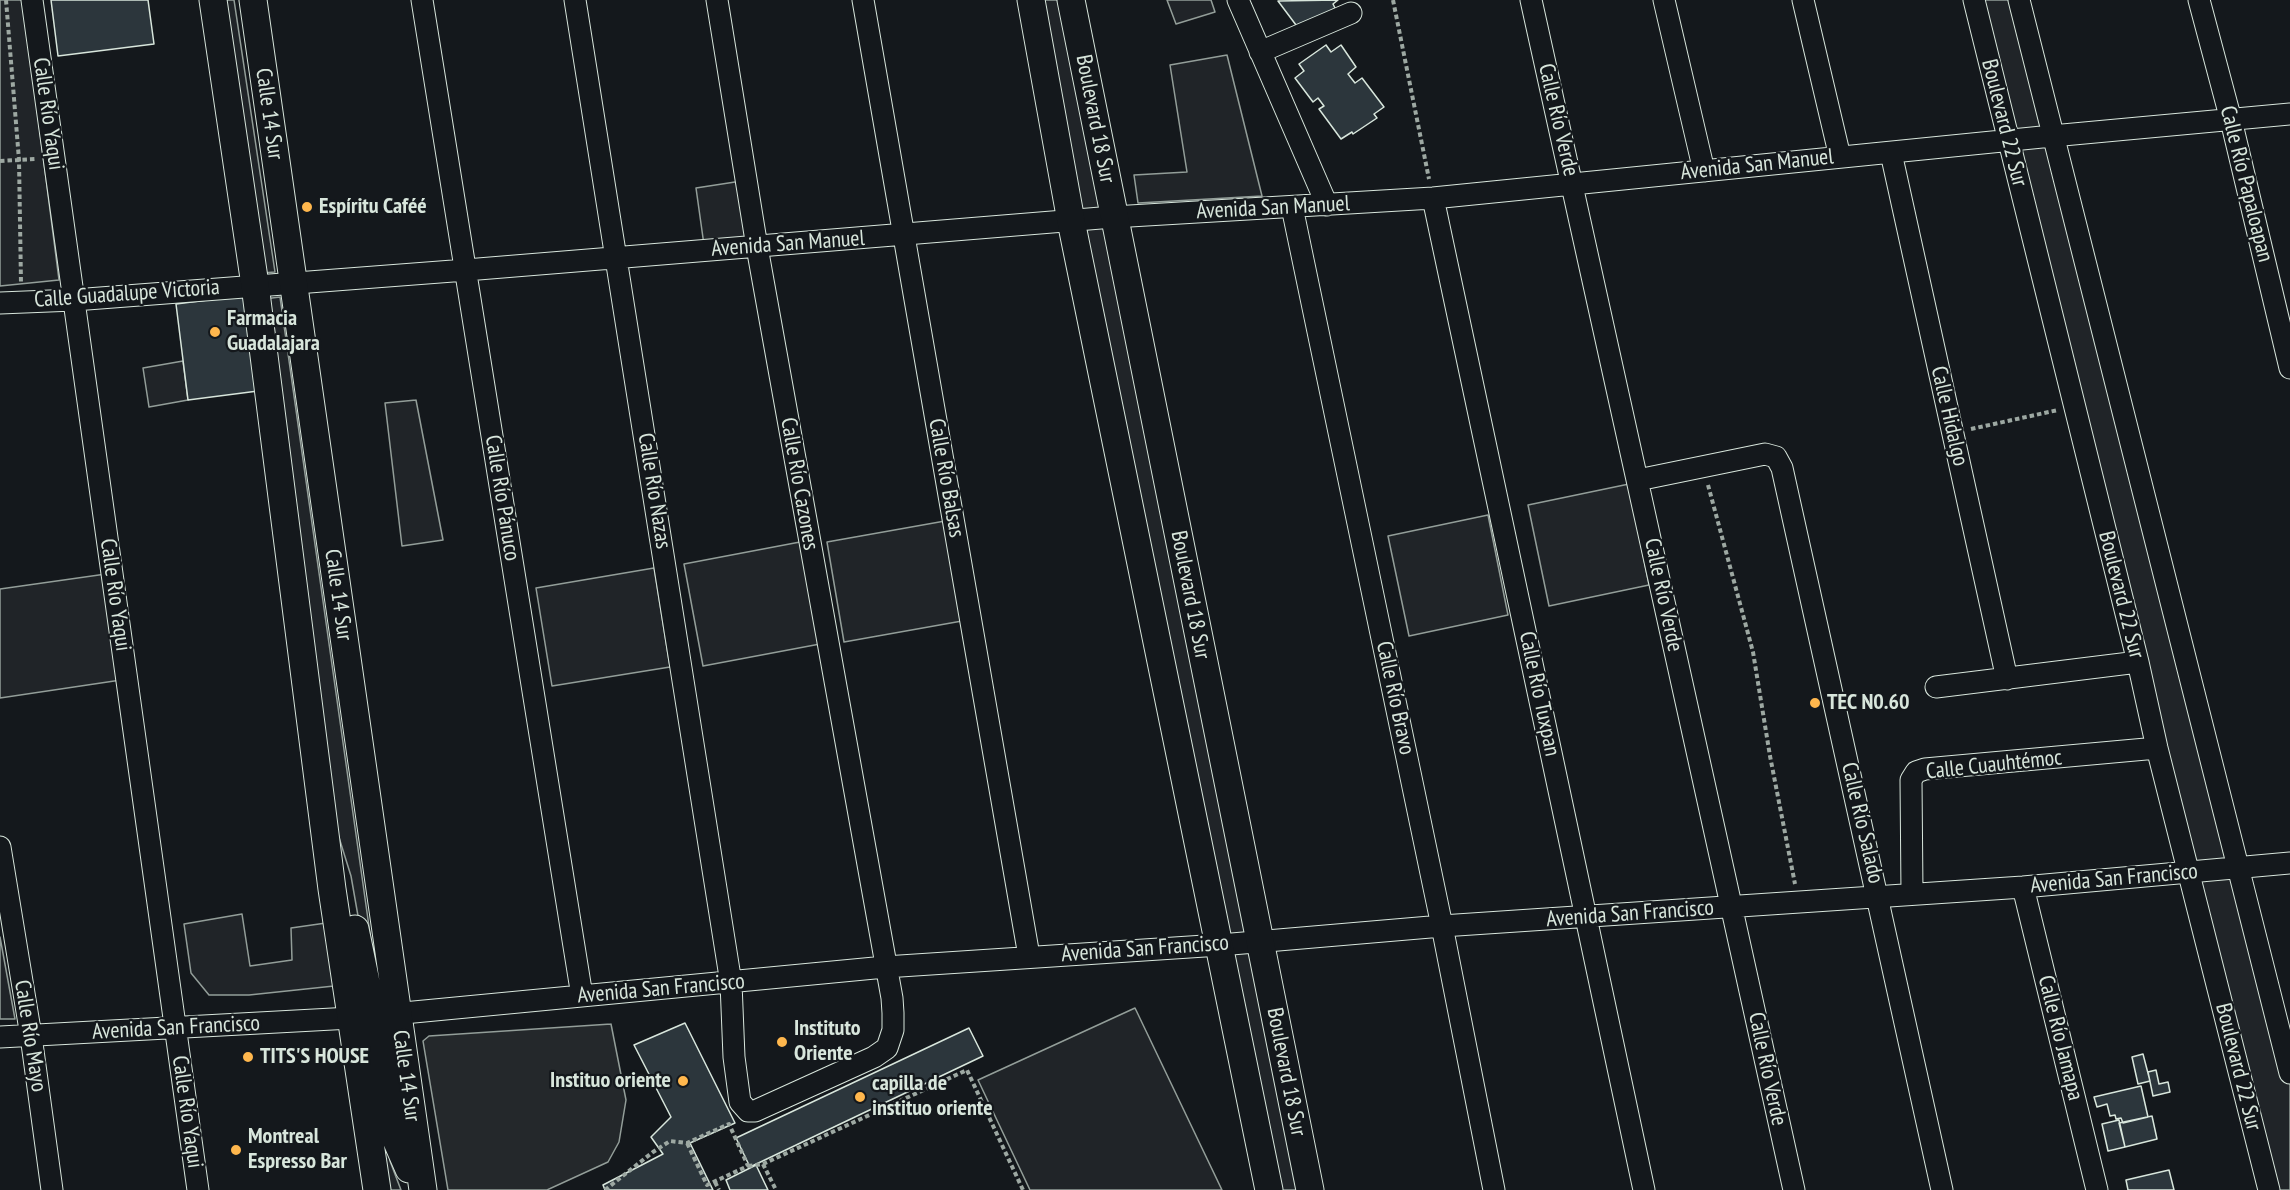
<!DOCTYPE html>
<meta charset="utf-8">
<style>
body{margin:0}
canvas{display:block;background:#14181c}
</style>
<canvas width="2290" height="1190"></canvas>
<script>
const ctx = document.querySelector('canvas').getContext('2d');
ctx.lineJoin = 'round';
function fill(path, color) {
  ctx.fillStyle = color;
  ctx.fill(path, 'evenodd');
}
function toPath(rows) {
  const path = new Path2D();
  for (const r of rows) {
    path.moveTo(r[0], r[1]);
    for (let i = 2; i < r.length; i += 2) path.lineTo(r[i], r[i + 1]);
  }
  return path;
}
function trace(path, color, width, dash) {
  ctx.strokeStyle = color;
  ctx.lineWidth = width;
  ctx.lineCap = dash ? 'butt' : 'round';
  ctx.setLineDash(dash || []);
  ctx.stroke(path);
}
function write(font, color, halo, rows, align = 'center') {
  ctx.font = font + ' "PT Sans Narrow",sans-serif';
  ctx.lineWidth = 4.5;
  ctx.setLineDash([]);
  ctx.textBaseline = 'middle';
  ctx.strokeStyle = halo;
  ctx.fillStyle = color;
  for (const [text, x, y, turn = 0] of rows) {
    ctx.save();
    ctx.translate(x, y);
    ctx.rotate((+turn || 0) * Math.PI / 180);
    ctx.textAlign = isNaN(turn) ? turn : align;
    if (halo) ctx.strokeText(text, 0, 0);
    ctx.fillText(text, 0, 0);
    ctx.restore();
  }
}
const green = toPath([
 [0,0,23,0,59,280,0,286,0,0],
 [222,0,234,0,275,272,262,273,222,0],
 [1031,0,1071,0,1310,1190,1268,1190,1031,0],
 [1167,0,1211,0,1215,12,1176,24,1167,0],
 [1974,0,2019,0,2290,1073,2290,1190,2269,1190,1974,0],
 [1227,55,1262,196,1138,203,1134,175,1187,172,1170,65,1227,55],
 [748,180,756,238,704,245,696,188,748,180],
 [280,297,378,990,371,990,351,876,337,831,264,299,280,297],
 [183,361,188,400,149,407,143,368,183,361],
 [416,400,443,540,402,546,385,403,416,400],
 [1629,484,1649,585,1549,606,1528,505,1629,484],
 [1488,515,1508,615,1409,636,1388,536,1488,515],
 [945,521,962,621,844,642,827,542,945,521],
 [800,542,820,644,703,666,684,564,800,542],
 [654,568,670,667,552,686,536,588,654,568],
 [106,574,121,680,0,698,0,589,106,574],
 [242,914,250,966,292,960,291,928,326,923,334,986,249,995,209,995,191,973,184,924,242,914],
 [0,937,15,1019,0,1019,0,937],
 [1135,1008,1222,1190,1030,1190,978,1080,1135,1008],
 [374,1040,390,1161,401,1190,388,1190,374,1040]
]);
fill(green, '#202428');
trace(green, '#939e99', 1.5);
const parking = toPath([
 [611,1024,626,1100,619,1142,608,1162,547,1190,448,1190,423,1041,429,1036,611,1024]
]);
fill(parking, '#24282b');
trace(parking, '#939e99', 1.5);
const building = toPath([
 [51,0,148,0,154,44,58,56,51,0],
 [1338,0,1333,4,1335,8,1312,25,1299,29,1278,1,1338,0],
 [1326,45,1331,52,1341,45,1356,67,1348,74,1355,83,1362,78,1384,107,1374,114,1377,118,1353,134,1352,132,1341,139,1319,109,1324,106,1318,98,1313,102,1295,78,1304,71,1299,64,1326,45],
 [247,295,258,391,188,400,176,304,247,295],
 [685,1023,735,1123,690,1143,713,1190,605,1190,603,1185,663,1154,651,1137,671,1117,634,1045,685,1023],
 [969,1028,983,1056,750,1167,736,1138,969,1028],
 [2143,1054,2150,1081,2138,1084,2132,1057,2143,1054],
 [2156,1070,2159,1084,2168,1082,2170,1092,2153,1096,2148,1072,2156,1070],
 [2141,1086,2148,1117,2123,1123,2121,1118,2116,1119,2115,1115,2110,1116,2107,1104,2097,1107,2094,1097,2141,1086],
 [2152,1116,2157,1139,2125,1147,2119,1123,2152,1116],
 [2119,1120,2125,1147,2108,1151,2102,1124,2119,1120],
 [756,1165,768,1190,730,1190,726,1180,756,1165],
 [2169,1170,2174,1190,2128,1190,2126,1180,2169,1170]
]);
fill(building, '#2c363c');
trace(building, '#d8e6dc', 1.5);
const minor = toPath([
 [32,0,198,1190],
 [422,0,582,996],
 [575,0,731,983,734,1057,740,1102,748,1111,755,1111,874,1057,887,1048,893,1030,893,1013,892,998,757,247,717,0],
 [863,0,1029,956],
 [1238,0,1327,205],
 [1531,0,1794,1190],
 [1664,0,1704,171],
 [1803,0,1840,157],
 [1974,0,2138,662,2157,748,2269,1190],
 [2019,0,2290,1073],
 [2199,0,2231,120,2290,368],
 [1260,52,1351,13],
 [1891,153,2007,679],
 [1433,198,1644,1190],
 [1292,207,1442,926,1494,1190],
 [0,303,74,300,466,270,1113,217,1433,198,2052,136,2290,114],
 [1638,480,1765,454,1776,457,1782,468,1942,1190],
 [1936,687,2138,662],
 [0,847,31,1036,52,1190],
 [2023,887,2097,1190],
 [1912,893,1911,780,1916,772,1925,769,2157,748],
 [0,1037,351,1018,885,967,1220,945,1442,926,2023,887,2290,863]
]);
const major = toPath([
 [213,0,255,285,332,889,377,1190],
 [253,0,423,1190],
 [1031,0,1071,221,1269,1190],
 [1071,0,1310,1190],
 [355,929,373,1016,395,1137,409,1169]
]);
trace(minor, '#d8e6dc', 23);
trace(major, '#d8e6dc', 29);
trace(toPath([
 [6,0,19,160,21,283],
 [1393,0,1429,179],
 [0,161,35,159],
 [1971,429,2058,410],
 [1708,485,1753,652,1770,756,1795,884],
 [763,1164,776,1190],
 [748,1166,763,1164,967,1070,1023,1190],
 [715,1182,719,1190],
 [605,1190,653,1152,670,1141,687,1143,729,1124,748,1166,707,1185,687,1143]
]), '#9da8a2', 4, [4.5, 3]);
trace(minor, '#14181c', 21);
trace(major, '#14181c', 27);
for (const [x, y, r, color] of [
 [307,207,6,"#ffb74d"],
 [215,332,6,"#ffb74d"],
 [1815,703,6,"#ffb74d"],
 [782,1042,6,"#ffb74d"],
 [248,1057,6,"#ffb74d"],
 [683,1081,6,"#ffb74d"],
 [860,1097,6,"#ffb74d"],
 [236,1150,6,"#ffb74d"]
]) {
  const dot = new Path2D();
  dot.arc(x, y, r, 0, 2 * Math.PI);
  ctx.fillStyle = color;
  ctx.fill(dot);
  trace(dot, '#14181c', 2);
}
write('22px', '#d8e6dc', '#14181c', [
 ["Calle Río Yaqui",48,114,82],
 ["Calle 14 Sur",269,114,82],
 ["Boulevard 18 Sur",1095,119,79],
 ["Calle Río Verde",1558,120,77],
 ["Boulevard 22 Sur",2004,123,76],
 ["Avenida San Manuel",1757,165,-6],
 ["Calle Río Papaloapan",2246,184,76],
 ["Avenida San Manuel",1273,208,-3],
 ["Avenida San Manuel",788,244,-4],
 ["Calle Guadalupe Victoria",127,294,-4],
 ["Calle Hidalgo",1949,416,77],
 ["Calle Río Balsas",946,478,80],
 ["Calle Río Cazones",799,484,80],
 ["Calle Río Nazas",654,491,81],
 ["Calle Río Pánuco",502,498,81],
 ["Calle Río Yaqui",115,595,82],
 ["Calle 14 Sur",338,595,82],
 ["Boulevard 18 Sur",1190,595,79],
 ["Calle Río Verde",1663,595,78],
 ["Boulevard 22 Sur",2121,595,76],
 ["Calle Río Tuxpan",1539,694,78],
 ["Calle Río Bravo",1395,698,78],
 ["Calle Cuauhtémoc",1994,765,-6],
 ["Calle Río Salado",1862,823,77],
 ["Avenida San Francisco",2114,879,-5],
 ["Avenida San Francisco",1630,914,-4],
 ["Avenida San Francisco",1145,949,-4],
 ["Avenida San Francisco",661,989,-5],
 ["Avenida San Francisco",176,1028,-3],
 ["Calle Río Mayo",30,1036,81],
 ["Calle Río Jamapa",2060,1038,76],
 ["Boulevard 22 Sur",2238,1067,76],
 ["Calle Río Verde",1767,1069,78],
 ["Boulevard 18 Sur",1286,1072,79],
 ["Calle 14 Sur",406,1076,82],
 ["Calle Río Yaqui",187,1112,82]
]);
write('bold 22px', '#d8e6dc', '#14181c', [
 ["Espíritu Caféé",319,207],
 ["Farmacia",227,319],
 ["Guadalajara",227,344],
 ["TEC N0.60",1827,703],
 ["Instituto",794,1029],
 ["Oriente",794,1054],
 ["TITS'S HOUSE",260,1057],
 ["Instituo oriente",671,1081,"right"],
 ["capilla de",872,1084],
 ["instituo oriente",872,1109],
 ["Montreal",248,1137],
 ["Espresso Bar",248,1162]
], 'left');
</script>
